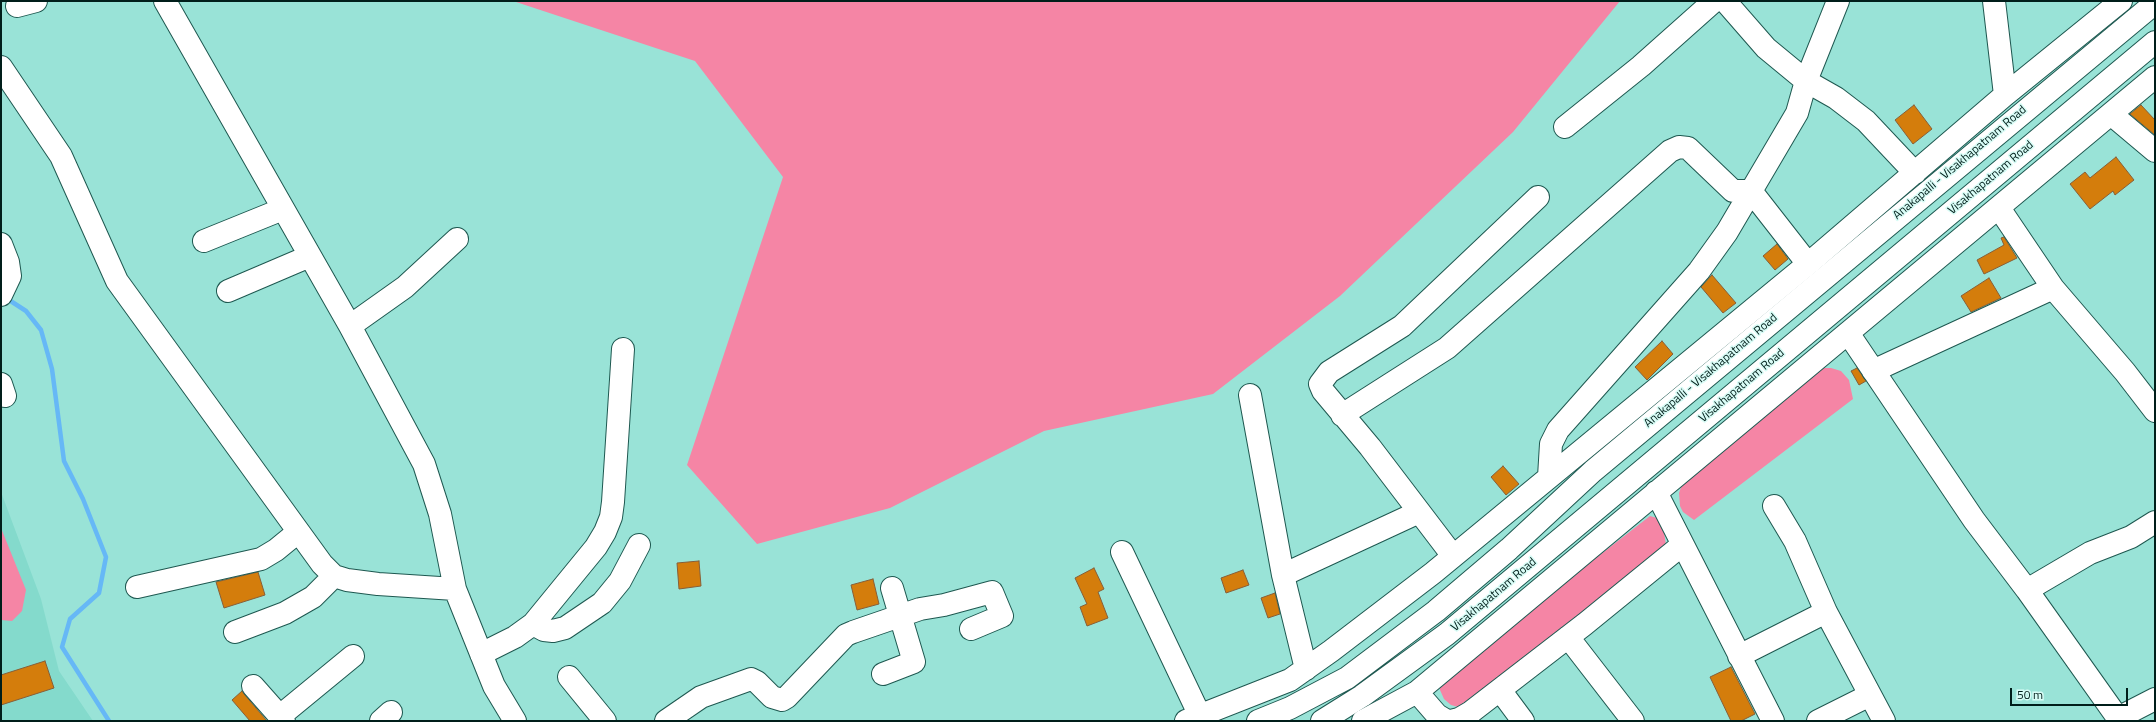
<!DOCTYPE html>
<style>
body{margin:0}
#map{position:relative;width:2156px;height:722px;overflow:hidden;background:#99e3d7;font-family:"Titillium Web",sans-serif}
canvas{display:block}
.frame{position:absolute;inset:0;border:2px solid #001e1a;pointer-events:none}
.scale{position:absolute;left:2010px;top:688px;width:118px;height:18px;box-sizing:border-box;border:2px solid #001e1a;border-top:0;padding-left:5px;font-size:12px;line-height:14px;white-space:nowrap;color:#001e1a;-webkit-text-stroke:3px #d8fcf6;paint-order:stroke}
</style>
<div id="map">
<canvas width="2156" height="722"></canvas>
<div class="frame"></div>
<div class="scale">50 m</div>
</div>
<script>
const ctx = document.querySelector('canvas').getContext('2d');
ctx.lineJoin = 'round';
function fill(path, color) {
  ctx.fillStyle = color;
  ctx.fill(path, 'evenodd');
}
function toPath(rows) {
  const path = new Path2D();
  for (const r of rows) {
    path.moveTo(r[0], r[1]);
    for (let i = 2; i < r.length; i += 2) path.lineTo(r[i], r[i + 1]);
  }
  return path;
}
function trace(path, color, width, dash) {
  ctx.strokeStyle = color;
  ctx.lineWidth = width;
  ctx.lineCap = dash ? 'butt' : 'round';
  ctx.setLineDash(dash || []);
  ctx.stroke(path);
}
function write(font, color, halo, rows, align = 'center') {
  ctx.font = font + ' "Titillium Web",sans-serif';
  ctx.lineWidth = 3;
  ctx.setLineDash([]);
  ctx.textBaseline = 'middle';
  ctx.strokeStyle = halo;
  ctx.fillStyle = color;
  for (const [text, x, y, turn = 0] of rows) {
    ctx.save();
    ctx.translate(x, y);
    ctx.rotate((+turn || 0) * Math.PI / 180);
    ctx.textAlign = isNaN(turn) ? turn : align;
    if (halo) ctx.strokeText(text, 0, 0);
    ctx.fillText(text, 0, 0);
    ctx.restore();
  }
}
fill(toPath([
 [1,492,41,599,59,671,93,721,1,721]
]), '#84dacc');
fill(toPath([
 [513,1,1620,1,1513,132,1340,296,1213,394,1044,431,890,508,757,544,687,465,783,177,695,61],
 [1820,368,1831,368,1841,371,1849,380,1853,399,1694,520,1683,512,1680,506,1679,493,1683,482],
 [1650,516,1657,518,1664,532,1666,545,1546,642,1458,707,1451,705,1444,699,1440,690,1439,680],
 [1,528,26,590,22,611,12,621,1,620]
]), '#f585a5');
trace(toPath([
 [6,298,26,311,41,330,52,369,64,461,83,499,106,557,99,593,70,619,62,647,109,721]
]), '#66b8f6', 4.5);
const building = toPath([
 [1914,105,1932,129,1913,144,1895,120,1914,105],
 [2141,105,2155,120,2155,135,2130,114,2141,105],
 [2116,157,2134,180,2115,195,2113,191,2090,209,2070,184,2085,172,2090,178,2116,157],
 [2004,237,2017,258,1984,274,1977,260,2004,245,2001,238,2004,237],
 [1777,244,1788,259,1775,270,1763,256,1777,244],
 [1712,275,1736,303,1723,313,1701,287,1712,275],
 [1989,278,2001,298,1971,312,1961,296,1989,278],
 [1662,341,1673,354,1647,380,1635,367,1662,341],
 [1857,368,1866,381,1859,385,1851,371,1857,368],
 [1503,466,1519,484,1506,495,1491,477,1503,466],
 [699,561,701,586,679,589,677,563,699,561],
 [1094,568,1104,589,1098,592,1108,618,1087,626,1080,607,1087,604,1075,578,1094,568],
 [1243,570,1249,585,1226,593,1221,578,1243,570],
 [258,572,265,595,224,608,216,582,258,572],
 [873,579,879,604,857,610,851,585,873,579],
 [1275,593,1280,614,1268,618,1261,598,1275,593],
 [45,661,54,688,1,705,1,675,45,661],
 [1731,667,1755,714,1741,721,1731,721,1710,677,1731,667],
 [242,691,244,694,267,721,250,721,232,700,242,691]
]);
fill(building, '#d47d0c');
trace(building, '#875e37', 1);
const minor = toPath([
 [165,1,350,326,424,464,440,514,455,589,494,686,515,721],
 [1725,1,1766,48,1806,81,1836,98,1866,121,1915,173],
 [1994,1,2005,95],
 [17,6,36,1],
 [1,67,61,156,117,281,322,564,334,576,347,580,378,584,455,589],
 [2111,114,2155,151],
 [1565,127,1641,66,1714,1],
 [1999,208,2053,288,2125,372,2155,411],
 [204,241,283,209],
 [1,244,8,262,10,276,1,295],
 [228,291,310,256],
 [350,326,405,287,457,239],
 [1848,333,1974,520,2027,590,2120,721],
 [1873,371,2053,288],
 [1,384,5,396],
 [1250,395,1283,575,1306,669],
 [1342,415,1447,348,1670,151,1679,147,1688,148,1733,191,1751,191,1808,264],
 [1549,477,1551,444,1558,430,1699,271,1727,232,1797,113,1806,81,1838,1],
 [1656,492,1773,721],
 [1774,506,1795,541,1826,612,1884,721],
 [1122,552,1200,716],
 [1453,556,1370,447,1323,391,1320,384,1329,372,1402,326,1538,197],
 [1283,575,1419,512],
 [137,587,261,559,276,550,298,532],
 [2027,590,2090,553,2131,537,2155,522],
 [533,624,544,630,553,631,565,628,602,603,620,581,639,545],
 [235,632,285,613,313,597,334,576],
 [1568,637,1633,721],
 [481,654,515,637,533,624,596,547,605,532,611,517,613,502,623,349],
 [1739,656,1826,612],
 [883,674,914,662,892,588],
 [569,677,605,721],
 [253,686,284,721],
 [1500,690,1523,721],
 [1417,692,1437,715,1447,721],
 [280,716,353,656],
 [2118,718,2155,699],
 [381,721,391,712],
 [666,721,701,697,751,679,757,682,772,697,782,700,787,697,846,635,853,632,920,609,944,605,992,592,1002,616,971,629],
 [1186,721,1290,680,1331,651,1433,573,1808,264,2005,95,2121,1],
 [1363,721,1417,692,2155,77],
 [1451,721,1459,719,1471,712,1585,624,1682,545],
 [1818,721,1870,695]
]);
const major = toPath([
 [1258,721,1290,708,1347,678,1436,611,1509,549,1593,471,2155,3],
 [1322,721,1362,696,1447,634,2155,42]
]);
trace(minor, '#1e5850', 24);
trace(major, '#1e5850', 24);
trace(minor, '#fff', 22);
trace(major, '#fff', 22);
write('12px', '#001e1a', '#d8fcf6', [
 ["Anakapalli - Visakhapatnam Road",1960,163,-40],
 ["Visakhapatnam Road",1991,178,-40],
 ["Anakapalli - Visakhapatnam Road",1711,371,-40],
 ["Visakhapatnam Road",1742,386,-40],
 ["Visakhapatnam Road",1494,595,-40]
]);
</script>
